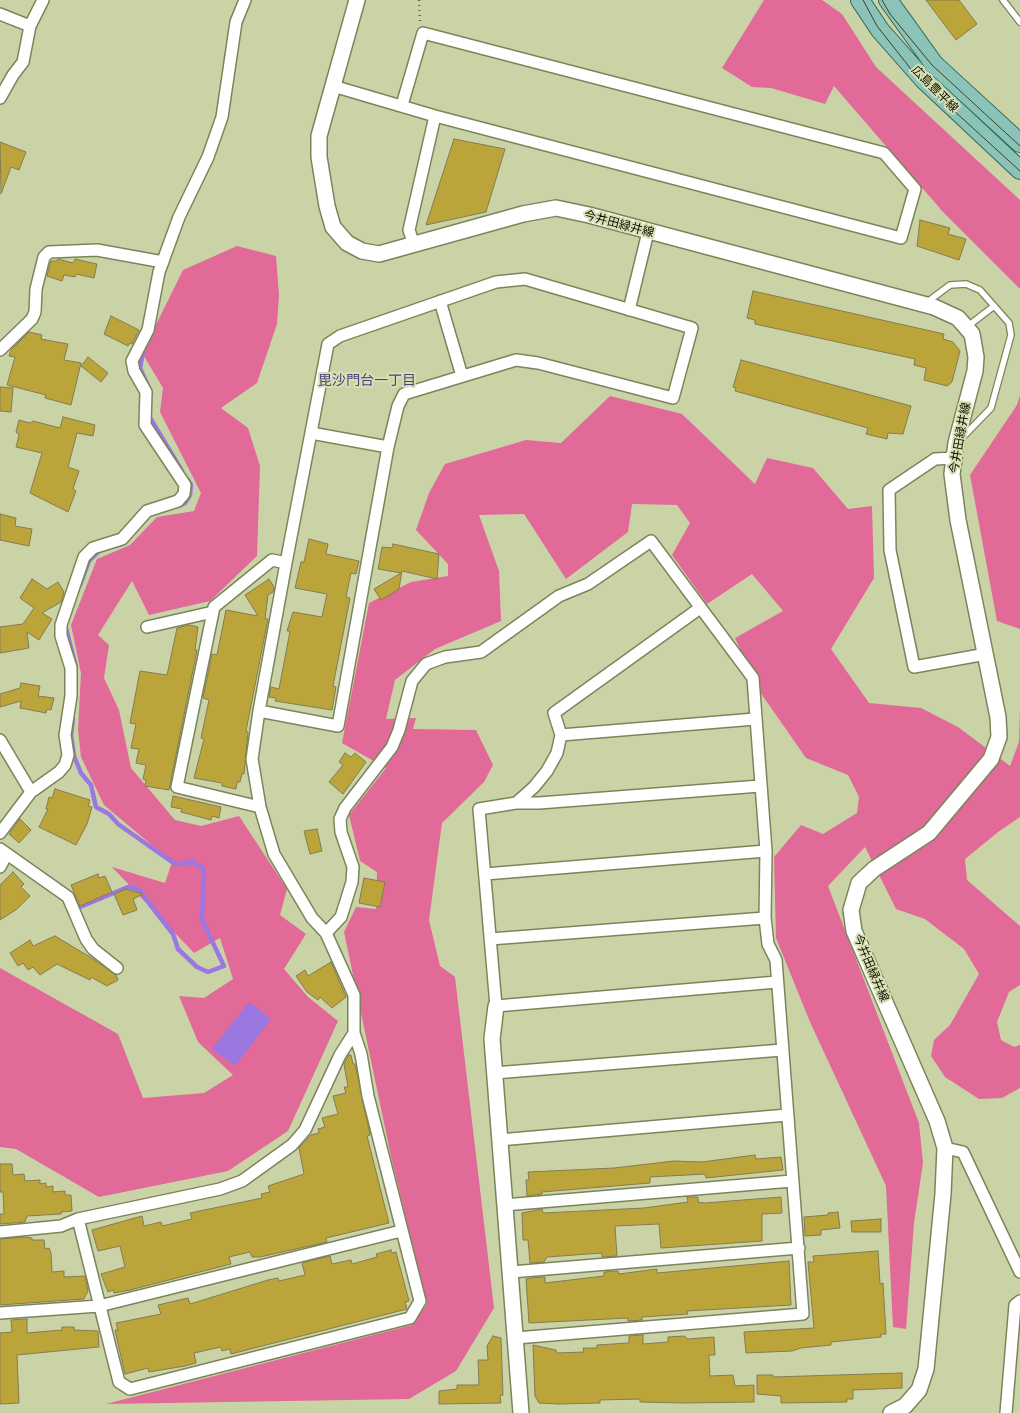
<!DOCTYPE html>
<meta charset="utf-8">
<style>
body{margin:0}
canvas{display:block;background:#cad3a6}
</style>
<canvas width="1020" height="1413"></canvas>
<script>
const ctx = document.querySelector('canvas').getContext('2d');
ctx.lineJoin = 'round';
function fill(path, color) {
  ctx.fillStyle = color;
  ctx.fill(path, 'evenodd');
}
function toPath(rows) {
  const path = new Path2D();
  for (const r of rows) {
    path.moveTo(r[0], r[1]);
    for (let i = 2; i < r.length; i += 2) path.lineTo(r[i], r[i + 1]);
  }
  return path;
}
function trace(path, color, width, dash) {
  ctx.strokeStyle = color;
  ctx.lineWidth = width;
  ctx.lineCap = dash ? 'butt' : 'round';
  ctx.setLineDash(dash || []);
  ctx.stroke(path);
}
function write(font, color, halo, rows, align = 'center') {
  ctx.font = font + ' "Asap Condensed","Noto Sans JP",sans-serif';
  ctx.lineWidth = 4;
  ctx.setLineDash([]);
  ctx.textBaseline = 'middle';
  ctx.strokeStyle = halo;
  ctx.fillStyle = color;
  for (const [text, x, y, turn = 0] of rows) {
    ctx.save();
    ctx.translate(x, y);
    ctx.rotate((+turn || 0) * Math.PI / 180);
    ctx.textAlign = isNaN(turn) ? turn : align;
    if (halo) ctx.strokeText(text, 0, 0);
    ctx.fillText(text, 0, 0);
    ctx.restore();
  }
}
fill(toPath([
 [764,0,822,0,842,14,876,67,1020,200,1020,289,943,212,834,86,825,104,771,88,752,87,722,68],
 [237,246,276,256,279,295,277,324,257,383,221,408,248,428,260,466,257,556,210,601,149,615,132,581,98,635,109,645,104,678,119,710,131,768,175,820,201,826,239,816,287,889,280,915,306,934,284,969,308,997,338,1021,288,1131,228,1171,99,1197,16,1149,0,1147,0,968,118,1034,143,1098,204,1093,233,1075,198,1042,179,996,204,998,233,979,220,938,194,953,112,867,165,883,172,862,104,805,81,757,78,730,81,673,71,625,97,559,130,545,157,517,194,511,201,493,160,412,163,388,142,353,183,270],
 [1020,395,1020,629,997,621,970,475,1017,405],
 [610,396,682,414,755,484,767,458,813,468,848,509,872,506,874,578,831,649,869,703,921,708,958,727,1010,766,1019,742,1020,706,1020,817,998,832,965,859,967,880,1020,926,1020,985,1009,992,997,1022,1001,1040,1014,1047,1020,1045,1020,1088,1002,1098,979,1099,945,1077,931,1056,934,1040,950,1025,979,974,964,949,925,919,896,909,865,847,828,886,919,1123,923,1163,914,1223,906,1329,893,1327,886,1186,810,1022,776,938,774,857,801,825,823,834,857,813,859,797,848,775,806,758,760,692,735,638,783,611,752,574,707,604,672,555,690,523,677,505,632,504,628,532,566,579,524,514,479,515,499,571,501,621,435,649,395,680,386,719,416,718,413,729,476,730,493,765,484,782,442,823,429,920,440,966,455,977,494,1308,456,1371,409,1399,106,1404,412,1325,427,1304,392,1161,344,932,356,907,376,909,377,872,360,861,349,815,386,768,342,743,369,603,411,582,448,576,448,564,416,530,429,493,445,464,526,440,561,443]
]), '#e16a99');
fill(toPath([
 [249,1002,271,1019,235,1066,212,1049]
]), '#9a77e1');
trace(toPath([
 [143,352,140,368,151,393],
 [149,416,182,471],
 [179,506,185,503,190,495,191,485,188,480],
 [80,585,89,561,99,551],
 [66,628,76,667],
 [73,719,71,735,74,756,81,773,91,785,96,807,109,814,118,824,172,862,180,864,193,862,204,869,202,920,224,966,208,972,197,967,178,949,173,934,138,889,128,887,80,907]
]), '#9a77e1', 4.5);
const building = toPath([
 [926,0,959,0,977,24,956,40,926,0],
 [454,139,505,149,486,212,426,225,454,139],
 [0,142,26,152,19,170,11,167,1,194,0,142],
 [920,220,950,228,948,234,966,239,959,260,917,246,920,220],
 [58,259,73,263,75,259,97,264,94,278,76,274,75,277,64,275,62,281,47,276,51,261,57,261,58,259],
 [753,291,944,334,943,339,953,342,960,351,952,382,947,386,924,380,926,368,914,365,915,359,755,324,755,320,747,318,753,291],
 [111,316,139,330,132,344,130,343,128,346,104,334,111,316],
 [29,332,42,335,41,339,68,344,64,360,81,363,71,405,45,398,46,395,7,385,15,357,9,356,11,350,29,332],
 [88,357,108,373,101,382,81,366,88,357],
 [741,360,911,406,903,434,888,433,887,439,866,434,868,428,735,391,736,388,733,387,741,360],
 [0,387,13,388,11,412,0,411,0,387],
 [63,417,95,425,93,436,77,433,68,467,79,471,73,489,76,491,68,512,30,493,42,453,16,447,19,435,16,432,19,420,30,423,33,421,60,428,63,417],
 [0,514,16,518,15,526,32,529,29,546,0,540,0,514],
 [309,539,328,544,326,554,359,561,356,574,351,573,346,597,350,598,333,686,336,687,332,710,275,701,276,698,269,697,271,687,279,689,290,631,287,631,293,612,322,617,327,594,295,588,301,562,304,562,309,539],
 [393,544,439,554,437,579,402,571,399,589,381,600,374,589,401,573,378,569,382,547,392,548,393,544],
 [32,579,47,589,58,582,64,592,61,602,42,613,52,619,39,640,27,632,29,648,0,653,0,627,23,624,34,608,20,598,32,579],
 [269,579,274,587,273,592,268,595,265,619,268,619,246,731,248,732,244,774,242,774,240,782,237,782,236,789,222,786,222,783,194,778,204,739,201,738,209,700,203,698,212,654,217,655,226,610,258,616,245,595,269,579],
 [189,625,198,627,195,650,197,650,169,790,145,786,146,780,143,779,146,765,136,763,139,749,131,748,136,724,130,723,140,671,167,675,177,628,189,625],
 [21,683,40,686,38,696,54,698,51,710,47,709,46,713,20,708,21,701,0,707,0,694,20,688,21,683],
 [345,753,351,757,355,753,366,762,343,794,329,782,343,765,339,762,345,753],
 [55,789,90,800,88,806,92,807,87,824,76,845,39,827,48,809,46,809,49,797,52,798,55,789],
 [173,796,221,807,219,818,212,816,211,820,181,812,182,809,171,807,173,796],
 [20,819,31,830,19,843,9,834,20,819],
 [317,829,322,851,310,854,304,831,317,829],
 [13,872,24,884,21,887,30,896,17,909,0,920,0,885,13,872],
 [98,874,99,878,105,876,112,892,80,906,71,885,98,874],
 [364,878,385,882,380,907,359,903,364,878],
 [126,889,143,894,133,899,137,910,123,915,114,894,126,889],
 [55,936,90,957,116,975,118,980,107,986,91,977,90,980,57,964,40,975,33,967,28,970,23,963,18,966,10,953,30,940,33,946,55,936],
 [331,962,346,997,332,1008,320,997,318,1000,307,992,296,976,305,970,308,976,331,962],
 [349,1055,351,1055,353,1064,355,1064,370,1135,367,1136,389,1223,326,1238,327,1242,260,1257,252,1257,250,1252,229,1257,231,1264,130,1290,114,1293,113,1290,108,1292,101,1274,125,1267,120,1246,98,1251,92,1230,142,1216,144,1226,161,1222,162,1226,192,1219,190,1213,262,1198,261,1194,270,1192,268,1186,304,1174,299,1148,311,1135,319,1133,318,1129,325,1127,322,1118,338,1114,333,1096,346,1093,344,1087,348,1087,344,1064,349,1055],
 [755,1155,756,1159,781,1157,783,1170,706,1178,705,1174,650,1177,650,1183,542,1192,542,1194,527,1196,526,1180,529,1180,528,1172,614,1168,674,1161,702,1162,755,1155],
 [0,1164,12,1164,13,1175,24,1174,25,1181,40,1180,40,1184,46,1183,46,1187,53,1186,53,1192,65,1191,65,1195,71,1195,72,1211,61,1212,61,1214,27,1216,25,1222,0,1224,0,1214,4,1214,3,1192,0,1192,0,1164],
 [687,1197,698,1197,698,1202,705,1203,781,1197,782,1213,762,1214,762,1241,661,1248,659,1224,615,1226,617,1256,602,1257,602,1253,547,1257,544,1262,530,1263,528,1240,523,1240,522,1213,542,1209,543,1213,644,1208,688,1202,687,1197],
 [838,1212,840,1228,821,1230,821,1235,805,1236,804,1217,828,1215,828,1213,838,1212],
 [881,1219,881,1232,852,1232,851,1221,881,1219],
 [25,1237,32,1238,32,1240,44,1240,45,1249,49,1248,51,1253,52,1272,64,1271,64,1277,85,1276,88,1291,84,1299,0,1305,0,1239,25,1237],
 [391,1250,392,1253,396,1252,409,1301,405,1302,407,1309,231,1354,230,1349,222,1351,221,1347,194,1353,196,1363,185,1366,149,1372,148,1368,125,1374,115,1330,118,1330,116,1323,161,1314,158,1305,188,1298,190,1304,268,1280,278,1278,279,1281,305,1275,302,1263,330,1256,332,1264,351,1260,352,1264,377,1257,376,1254,391,1250],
 [878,1251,880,1284,883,1283,886,1334,881,1334,881,1337,831,1342,831,1345,801,1348,792,1351,746,1353,744,1332,814,1328,808,1262,814,1262,813,1256,878,1251],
 [789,1261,791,1305,687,1311,688,1314,642,1317,642,1320,628,1321,628,1318,529,1323,526,1279,531,1278,545,1277,545,1283,604,1276,604,1272,618,1271,619,1274,657,1269,657,1273,789,1261],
 [27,1319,27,1333,62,1330,62,1327,74,1327,74,1330,98,1331,99,1347,17,1355,19,1403,0,1404,0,1333,12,1332,11,1320,27,1319],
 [643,1335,643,1344,668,1342,668,1337,684,1336,688,1339,714,1337,715,1355,709,1355,710,1376,733,1375,735,1386,754,1385,754,1402,683,1403,640,1402,640,1399,600,1400,600,1403,559,1404,539,1403,535,1396,533,1345,556,1350,557,1353,584,1352,583,1348,597,1348,597,1345,629,1343,629,1336,643,1335],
 [493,1336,501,1338,503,1395,500,1396,501,1403,439,1404,439,1391,457,1389,457,1385,479,1385,478,1360,488,1360,487,1346,493,1336],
 [902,1373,902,1388,853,1390,853,1399,847,1399,847,1402,781,1403,781,1396,757,1394,757,1375,773,1375,773,1377,902,1373]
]);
fill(building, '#bba53b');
trace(building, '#857b51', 1);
const lane = toPath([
 [1003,0,1020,22],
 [926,303,950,285,966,284,980,290,1009,323,1011,335,991,408,961,439],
 [968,326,994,306]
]);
const street = toPath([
 [0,14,30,26],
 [333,86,435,116,901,238,915,189,884,153,423,33,402,105],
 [0,98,13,75,23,62,30,26,43,0],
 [414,245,409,230,435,116],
 [440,301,462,376],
 [629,310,648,232],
 [0,350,32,319,35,312,36,289,44,257,49,252,97,250,163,262],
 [311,433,388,447],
 [954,458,935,459,889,490,890,550,914,667,986,654],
 [700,608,554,713,561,735,557,753,547,771,534,787,516,803,479,809,496,1006,777,982],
 [147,627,213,612],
 [561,735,755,719],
 [0,740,31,792],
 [516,803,539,803,760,786],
 [260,807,177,787,214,607,272,560,286,563],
 [0,833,31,792,59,772,65,765,68,755,65,735,71,696,71,668,61,636,61,625,84,557,93,548,122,539,147,511,178,501,184,494,185,485,145,425,146,392,134,371,132,361,148,330,159,272,179,217,208,157,222,117,236,22,245,0],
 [0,849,68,897,86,939,93,949,117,968],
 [0,867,7,854],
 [485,874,766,851],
 [326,933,341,917,352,882,353,867,341,832,340,819,345,808,392,747,399,730,412,681,426,664,445,657,481,652,559,596,588,584,651,541,753,678,766,851,765,918,768,944,776,960,803,1314,516,1338],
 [490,939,765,918],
 [494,1073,782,1050],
 [499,1140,787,1115],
 [945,1148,963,1152,1020,1272],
 [504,1205,792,1181],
 [78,1219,119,1382,130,1389,410,1318,420,1301,368,1096,361,1054,354,1033],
 [0,1232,61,1226,78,1219,220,1189,242,1181,292,1145,305,1130,340,1055,354,1033,354,995,326,933,312,918,274,854,260,807,252,759,259,711,286,563,328,344,340,336,496,282,525,279,692,328,673,398,538,363,516,360,404,394,398,406,388,447,338,726,259,711],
 [511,1272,799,1248],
 [0,1313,99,1306,401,1231],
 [1006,1413,1015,1305,1020,1301]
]);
const secondary = toPath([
 [357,0,319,136,319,157,327,206,333,227,347,243,362,251,379,254,523,214,556,208,589,215,934,307,958,318,972,334,976,357,975,371,956,443,952,474,958,520,998,717,999,737,991,759,929,833,874,869,859,883,851,910,854,931,937,1121,945,1148,943,1194,926,1369,919,1390,905,1406,891,1413],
 [496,1006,492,1039,521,1413]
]);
const primary = toPath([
 [860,0,880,30,924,80,1020,170],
 [888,0,934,64,1020,143]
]);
trace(lane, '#7c855a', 8);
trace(street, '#7c855a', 14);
trace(secondary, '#7c855a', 18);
trace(primary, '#2c6a59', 20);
trace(toPath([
 [419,0,420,21]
]), '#676c50', 2.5, [1, 4]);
trace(lane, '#fff', 5.5);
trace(street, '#fff', 11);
trace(secondary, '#fff', 15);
trace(primary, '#8bc3b8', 18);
trace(toPath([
 [863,0,877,26,918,78,1020,171],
 [882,0,890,14,932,65,1020,146]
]), '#3c402b', 1);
write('12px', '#0d0f02', '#d7e0b3', [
 ["広島豊平線",935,89,45],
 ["今井田緑井線",619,224,15],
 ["今井田緑井線",960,438,-80],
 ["今井田緑井線",871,968,67]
]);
write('14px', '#523e7b', '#d7e0b3', [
 ["毘沙門台一丁目",367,381]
]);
</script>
